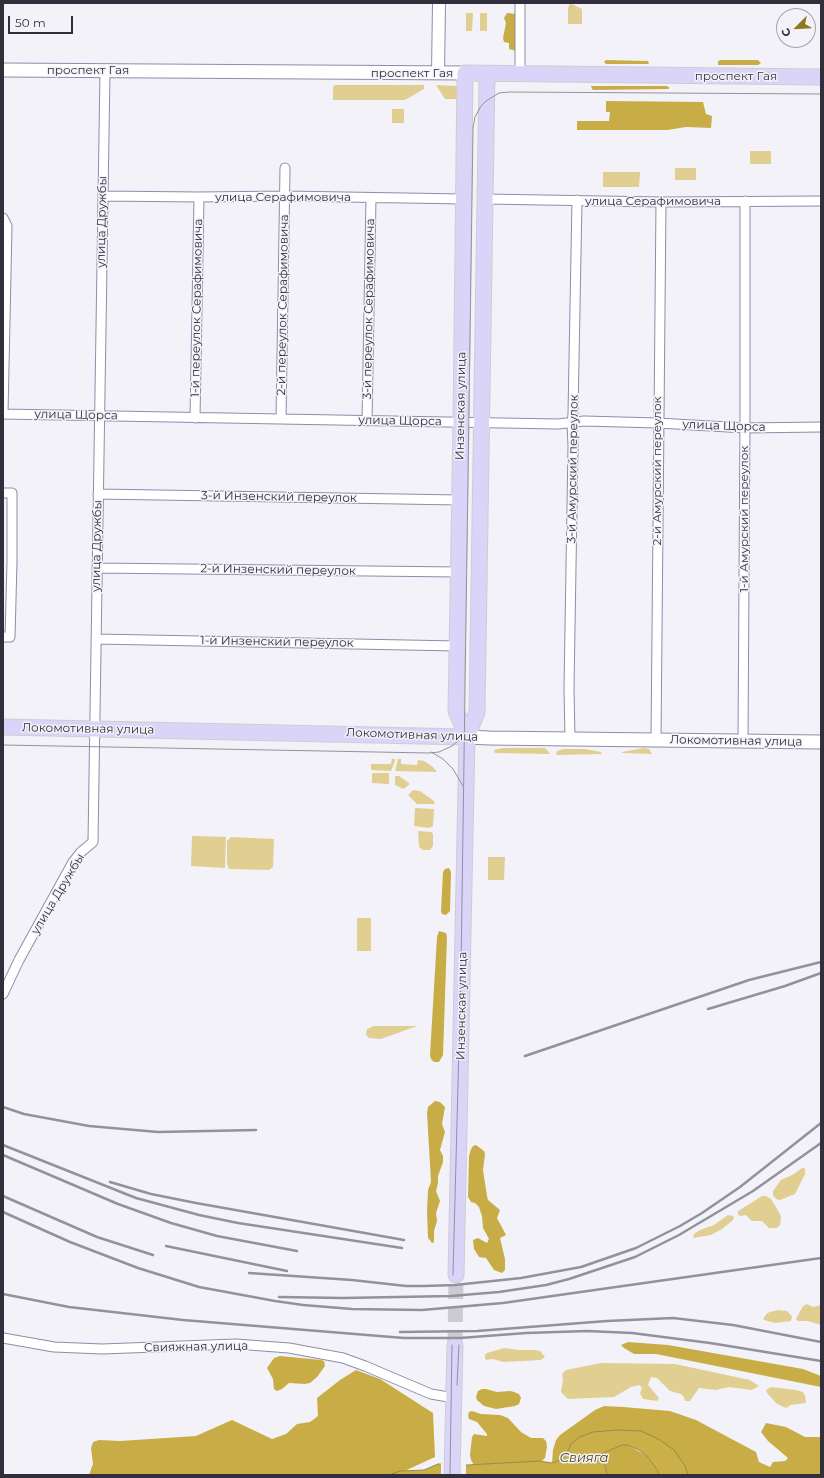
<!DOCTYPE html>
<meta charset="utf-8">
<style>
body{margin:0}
#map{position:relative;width:824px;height:1478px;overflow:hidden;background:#f3f2f9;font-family:Montserrat,sans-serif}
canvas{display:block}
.frame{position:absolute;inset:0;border:4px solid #312f3c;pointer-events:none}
.north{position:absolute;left:776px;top:8px;width:40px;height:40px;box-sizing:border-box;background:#f3f2f9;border:1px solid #a5a4ad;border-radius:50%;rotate:246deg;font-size:11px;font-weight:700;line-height:16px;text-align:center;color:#312f3c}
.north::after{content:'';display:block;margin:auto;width:14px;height:18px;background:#8f781e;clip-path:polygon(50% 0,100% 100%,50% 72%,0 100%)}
.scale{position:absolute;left:8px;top:16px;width:65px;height:18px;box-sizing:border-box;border:2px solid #312f3c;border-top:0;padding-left:5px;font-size:12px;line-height:14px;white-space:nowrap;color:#312f3c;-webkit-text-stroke:3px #f3f2f9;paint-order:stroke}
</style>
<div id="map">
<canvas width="824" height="1478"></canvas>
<div class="frame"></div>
<div class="north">С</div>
<div class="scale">50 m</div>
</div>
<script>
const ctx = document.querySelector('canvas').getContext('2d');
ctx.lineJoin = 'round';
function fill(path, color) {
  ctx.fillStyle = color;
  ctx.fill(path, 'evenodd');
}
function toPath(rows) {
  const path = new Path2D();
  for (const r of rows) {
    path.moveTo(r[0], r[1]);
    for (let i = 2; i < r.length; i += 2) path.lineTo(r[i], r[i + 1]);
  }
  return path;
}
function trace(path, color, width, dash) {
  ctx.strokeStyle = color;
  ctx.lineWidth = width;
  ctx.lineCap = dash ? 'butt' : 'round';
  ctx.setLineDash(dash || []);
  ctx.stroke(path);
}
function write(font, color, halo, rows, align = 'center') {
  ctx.font = font + ' Montserrat,sans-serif';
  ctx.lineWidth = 3;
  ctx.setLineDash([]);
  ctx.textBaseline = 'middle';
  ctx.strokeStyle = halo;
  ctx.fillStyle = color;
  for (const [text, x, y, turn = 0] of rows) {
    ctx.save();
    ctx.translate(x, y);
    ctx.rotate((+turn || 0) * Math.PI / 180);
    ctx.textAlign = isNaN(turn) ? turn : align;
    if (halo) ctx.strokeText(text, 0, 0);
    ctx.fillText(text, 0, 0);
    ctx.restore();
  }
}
fill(toPath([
 [570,3,582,9,582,24,568,24,568,8],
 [466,13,473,13,472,31,466,31],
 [480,13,487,13,487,31,480,31],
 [335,85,424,85,424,89,405,100,333,100,333,87],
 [436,85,456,86,458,87,460,99,445,99],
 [392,109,404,109,404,123,392,123],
 [750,151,771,151,771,164,750,164],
 [675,168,696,168,696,180,675,180],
 [603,172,640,172,639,187,603,187],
 [503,748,545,748,547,750,550,754,495,753,494,750],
 [644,748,649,749,652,754,622,753,622,752],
 [564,749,585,749,601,752,602,754,556,755,557,751],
 [392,759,395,759,395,761,391,771,371,770,371,764,391,764],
 [398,759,401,759,401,764,417,765,418,760,424,761,433,767,437,772,395,771],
 [372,773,389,773,389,784,372,783],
 [395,776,399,776,409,783,409,785,403,789,395,785],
 [413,790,420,791,434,801,435,804,417,804,408,795],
 [415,808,434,809,433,826,429,828,414,826],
 [418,831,431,832,433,834,433,846,430,850,423,850,419,847],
 [192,836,226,837,225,868,191,866],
 [231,837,274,839,273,867,269,870,229,869,227,864,227,841],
 [488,857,505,857,504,880,488,880],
 [357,918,371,918,371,951,357,951],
 [374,1026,417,1026,381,1039,369,1038,366,1035,367,1029],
 [802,1168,804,1168,805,1169,805,1174,795,1194,780,1200,776,1199,773,1195,773,1191,781,1180,794,1174],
 [762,1196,766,1196,771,1199,780,1214,781,1217,780,1225,777,1228,769,1228,762,1221,752,1221,746,1215,740,1216,738,1214,738,1211,740,1210],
 [728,1215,733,1216,734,1218,733,1220,722,1229,711,1235,693,1238,694,1234,700,1230,714,1225],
 [807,1304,813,1307,821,1305,821,1325,808,1321,798,1321,796,1319,803,1306],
 [778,1310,787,1311,792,1316,791,1321,775,1323,764,1320,763,1319,767,1313],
 [504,1348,519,1350,535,1350,540,1351,545,1357,541,1360,503,1362,493,1359,486,1360,485,1358,485,1355,487,1353],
 [601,1363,675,1364,750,1380,759,1386,752,1390,729,1387,716,1390,699,1388,690,1401,685,1401,684,1397,681,1394,670,1391,657,1378,651,1377,648,1385,659,1398,657,1401,643,1399,640,1393,642,1388,639,1385,631,1387,614,1397,568,1399,561,1392,563,1381,562,1374,566,1370],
 [771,1387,796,1390,803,1392,805,1396,806,1403,791,1405,786,1408,781,1406,776,1403,767,1393,766,1390]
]), '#e0cf91');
fill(toPath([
 [507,13,516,14,516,51,509,49,509,43,504,42,503,38,506,23,504,18],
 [606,60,648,61,649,63,648,64,606,64,604,62],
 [721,60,758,60,761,63,758,65,718,65,718,61],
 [591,86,666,86,669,87,669,89,593,90,592,89],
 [606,101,703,102,706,114,712,116,711,128,686,127,667,130,577,130,577,121,609,121,610,112,606,112],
 [449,868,451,872,450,911,446,915,442,914,441,911,443,872,445,869],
 [439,931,446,933,447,937,443,1055,439,1062,434,1062,431,1059,430,1055,437,937],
 [435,1101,440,1102,445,1107,442,1124,445,1132,440,1150,443,1156,443,1162,438,1176,438,1183,436,1191,440,1201,436,1213,437,1221,434,1231,434,1242,432,1243,428,1238,427,1212,428,1190,431,1182,427,1113,428,1107],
 [476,1145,484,1151,485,1154,483,1170,487,1196,488,1200,500,1210,497,1218,506,1235,500,1238,505,1259,505,1270,502,1273,494,1270,486,1258,479,1257,474,1249,473,1240,478,1238,487,1243,489,1239,483,1228,482,1216,479,1207,475,1203,471,1202,468,1197,469,1156,471,1149,473,1146],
 [628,1342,668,1345,803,1369,821,1376,821,1387,656,1354,634,1354,624,1348,621,1345],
 [280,1356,321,1360,324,1361,325,1366,317,1377,310,1383,305,1384,289,1383,282,1389,277,1391,274,1389,273,1379,267,1368,274,1358],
 [356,1370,380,1379,433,1413,435,1457,396,1475,89,1475,93,1464,91,1448,93,1442,99,1440,120,1441,196,1436,232,1420,272,1439,286,1434,297,1424,310,1422,318,1416,317,1398,340,1380],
 [482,1389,486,1389,497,1392,510,1391,514,1392,519,1394,521,1398,519,1404,515,1406,496,1409,484,1406,477,1400,476,1397,478,1391],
 [604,1406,623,1407,670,1411,696,1420,756,1452,759,1462,770,1467,773,1462,785,1461,788,1458,768,1441,761,1432,766,1423,786,1427,805,1437,821,1437,821,1475,688,1475,685,1466,660,1440,571,1444,568,1451,560,1460,552,1463,553,1450,556,1440,560,1435,595,1410],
 [472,1411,481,1414,500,1415,508,1418,521,1432,531,1438,543,1438,546,1441,547,1447,545,1458,541,1462,474,1465,471,1460,470,1455,472,1437,474,1434,487,1436,487,1434,477,1422,469,1419,468,1416,469,1412],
 [622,1445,628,1445,647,1456,658,1471,659,1475,607,1475,605,1465,601,1459,601,1454]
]), '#c8ad46');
const water = toPath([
 [617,1430,641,1431,660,1440,674,1450,685,1466,688,1475,659,1475,658,1471,647,1456,639,1450,628,1445,622,1445,601,1454,601,1459,605,1465,607,1475,389,1475,400,1471,424,1470,438,1464,468,1465,539,1461,552,1463,560,1460,568,1451,571,1444,580,1437,593,1432,617,1430]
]);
fill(water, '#cbaf48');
trace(water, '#9d8944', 1);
fill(toPath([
 [441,1462,466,1463,466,1475,441,1475]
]), '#f3f2f9');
trace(toPath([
 [455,1345,456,1275]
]), '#cccbd3', 15, [15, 8]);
const minor = toPath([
 [520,75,520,3],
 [103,196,199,197,285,196,464,199],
 [485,199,661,202,821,201],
 [3,218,7,226,3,414],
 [3,414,558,424,584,421,658,423,745,428,821,427],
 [195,418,199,197],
 [281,419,285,168],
 [367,421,371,198],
 [3,493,12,493,12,562,10,637,3,637],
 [98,494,460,500],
 [97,568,459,572],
 [96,639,458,646],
 [570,738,569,689,573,446,572,423,573,414,577,200],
 [656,740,661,202],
 [743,741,745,418,745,201],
 [3,994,19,960,73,862,81,852,93,842,105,71],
 [3,1338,54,1347,102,1349,236,1344,289,1348,343,1358,365,1366,431,1394,454,1398]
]);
const tertiary = toPath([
 [438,73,439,3]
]);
const secondary = toPath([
 [3,70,465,73],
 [467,737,489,738,821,742]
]);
const primary = toPath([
 [3,727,467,737],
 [467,737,456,711,461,422,465,73,821,77],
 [456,1275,467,737,477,712,487,74],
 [452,1475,455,1345]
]);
trace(minor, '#8f8baa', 11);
trace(tertiary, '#8f8baa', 14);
trace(secondary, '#8f8baa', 15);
trace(primary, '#cecdd0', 17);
trace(minor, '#fff', 9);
trace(tertiary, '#fff', 12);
trace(secondary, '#fff', 13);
trace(primary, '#dad4f9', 15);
trace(toPath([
 [3,745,429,753,439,752,452,746,459,740,465,731],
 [431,752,443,759,453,769,463,786],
 [453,1275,461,970,473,128,475,117,481,106,486,101,499,93,509,92,821,94],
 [457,1385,459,1345],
 [450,1475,452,1345]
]), '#93919b', 1);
trace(toPath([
 [708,1009,785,986,821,973],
 [525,1056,749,980,821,962],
 [3,1107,24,1114,89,1126,158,1132,256,1130],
 [3,1145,136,1198,199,1215,238,1223,402,1248],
 [3,1155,118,1204,171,1223,217,1236,297,1251],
 [110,1182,151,1194,196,1203,404,1240],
 [3,1196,97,1237,153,1255],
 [3,1212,70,1242,138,1268,199,1287,275,1301,303,1305,352,1309,422,1310,503,1303,821,1258],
 [166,1246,287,1271],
 [249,1273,352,1280,406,1286,424,1286,455,1285,521,1278,581,1267,636,1248,680,1226,702,1213,740,1187,821,1123],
 [3,1294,69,1307,183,1320,404,1338,460,1338,526,1333,587,1331,632,1333,710,1343,821,1361],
 [279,1297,343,1298,451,1296,499,1292,546,1285,569,1279,635,1257,679,1235,753,1191,821,1143],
 [400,1332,477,1331,607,1321,673,1318,733,1325,821,1342]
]), '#93919b', 2.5);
write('12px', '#312f3c', '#f3f2f9', [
 ["проспект Гая",88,70],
 ["проспект Гая",412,73],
 ["проспект Гая",736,76],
 ["улица Серафимовича",283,197],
 ["улица Серафимовича",653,201],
 ["улица Дружбы",102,222,-89],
 ["2-й переулок Серафимовича",283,305,-89],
 ["1-й переулок Серафимовича",197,308,-89],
 ["3-й переулок Серафимовича",369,309,-89],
 ["Инзенская улица",461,406,-89],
 ["улица Щорса",76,415,1],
 ["улица Щорса",400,421,1],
 ["улица Щорса",724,426,2],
 ["3-й Амурский переулок",573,469,-89],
 ["2-й Амурский переулок",657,471,-90],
 ["3-й Инзенский переулок",279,497,1],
 ["1-й Амурский переулок",744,519,-90],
 ["улица Дружбы",97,546,-89],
 ["2-й Инзенский переулок",278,570,1],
 ["1-й Инзенский переулок",277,642,1],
 ["Локомотивная улица",88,729,1],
 ["Локомотивная улица",412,735,2],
 ["Локомотивная улица",736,741,1],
 ["улица Дружбы",58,894,-59],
 ["Инзенская улица",462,1006,-89],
 ["Свияжная улица",196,1347,-1]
]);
write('italic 13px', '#52461c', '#f3f2f9', [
 ["Свияга",584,1458]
]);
</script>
